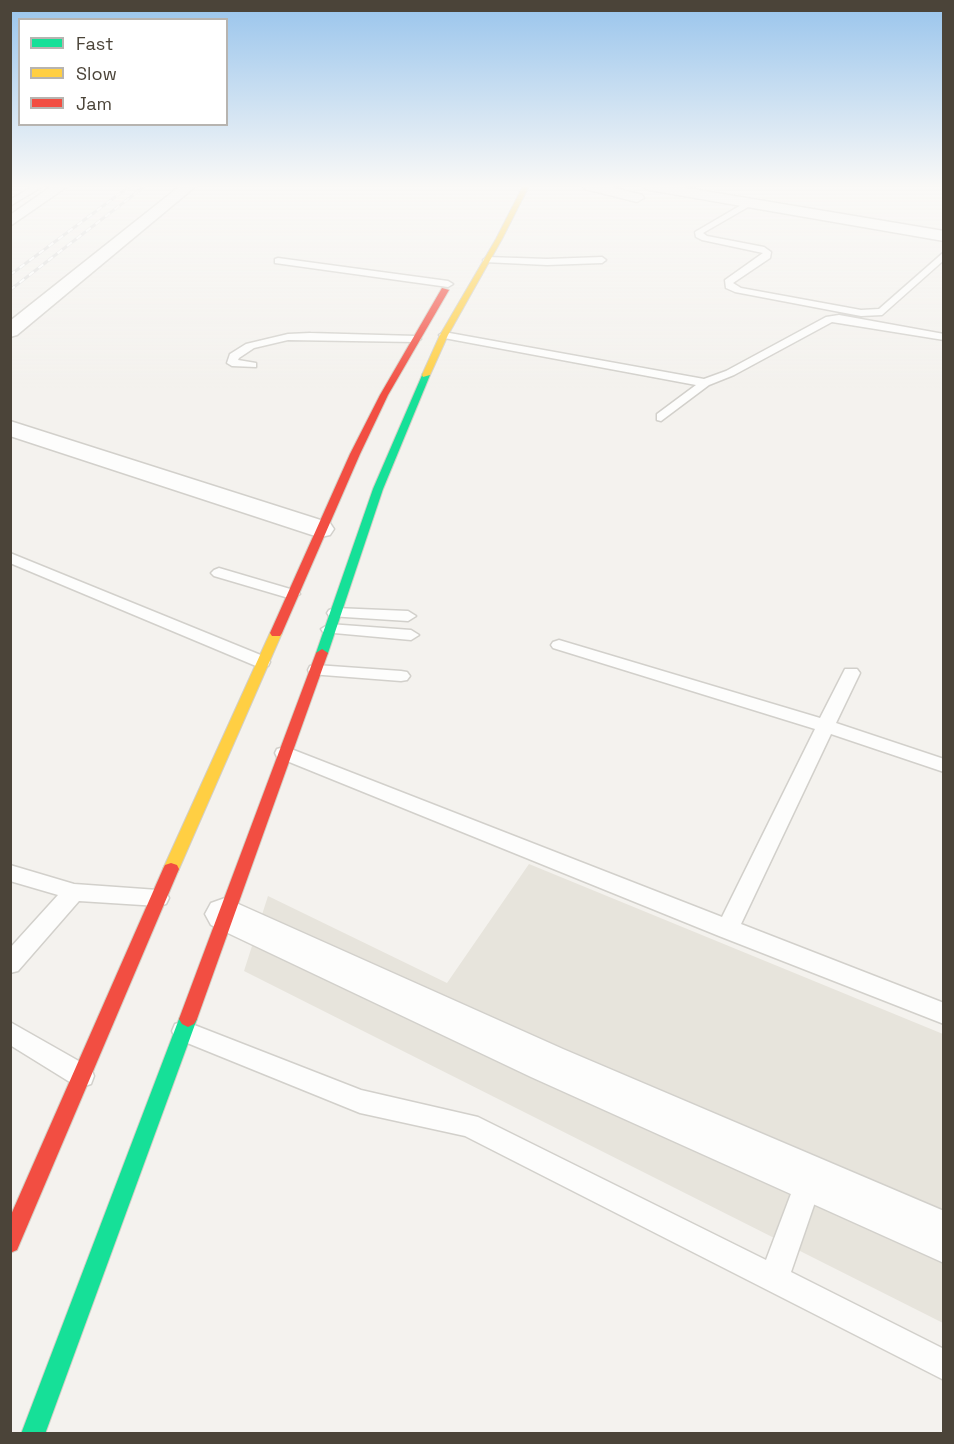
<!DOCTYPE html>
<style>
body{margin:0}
#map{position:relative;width:954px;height:1444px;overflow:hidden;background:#f4f2ee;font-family:"Space Grotesk",sans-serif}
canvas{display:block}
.frame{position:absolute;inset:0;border:12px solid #4b4439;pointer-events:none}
.legend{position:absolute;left:18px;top:18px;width:210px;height:108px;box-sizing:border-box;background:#fff;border:2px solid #b7b4b0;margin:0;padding:8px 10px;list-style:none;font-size:18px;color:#4b4439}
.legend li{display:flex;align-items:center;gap:12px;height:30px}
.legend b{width:30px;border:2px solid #b7b4b0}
</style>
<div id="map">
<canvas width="954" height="1444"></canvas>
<div class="frame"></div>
<ul class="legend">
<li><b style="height:8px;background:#16e098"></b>Fast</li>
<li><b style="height:8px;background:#ffcf43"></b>Slow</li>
<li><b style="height:8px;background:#f24e42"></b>Jam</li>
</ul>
</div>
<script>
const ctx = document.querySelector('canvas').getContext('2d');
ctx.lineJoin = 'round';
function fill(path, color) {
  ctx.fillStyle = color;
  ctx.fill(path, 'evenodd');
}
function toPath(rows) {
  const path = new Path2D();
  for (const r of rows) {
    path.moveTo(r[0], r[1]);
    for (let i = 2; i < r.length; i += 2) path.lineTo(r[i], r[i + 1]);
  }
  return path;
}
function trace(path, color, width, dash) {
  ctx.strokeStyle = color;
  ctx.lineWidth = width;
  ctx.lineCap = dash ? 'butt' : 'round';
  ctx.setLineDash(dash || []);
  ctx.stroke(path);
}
fill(toPath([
 [529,864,943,1034,943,1323,244,971,268,896,447,983]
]), '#e7e4dc');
const lane = toPath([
 [33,186,43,186,10,206,10,200,33,186],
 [748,201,755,203,703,233,707,236,764,247,771,252,770,258,733,283,741,288,861,310,879,309,944,252,944,260,882,315,861,316,735,292,726,288,725,280,763,253,702,240,696,237,695,232,748,201],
 [487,257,547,259,602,257,606,260,602,263,547,265,484,262,483,260,487,257],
 [278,258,448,281,453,284,448,287,275,263,275,259,278,258],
 [839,315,944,334,944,340,832,322,734,375,709,385,661,421,657,420,657,414,696,385,444,338,439,335,444,332,704,379,726,371,826,317,839,315],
 [310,333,416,336,421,339,416,342,288,340,254,348,239,358,238,360,256,363,256,367,232,366,227,363,230,354,246,344,288,334,310,333],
 [10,553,268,658,270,662,268,666,256,666,10,563,10,553],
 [219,568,297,591,300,594,292,599,214,576,211,573,214,570,219,568],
 [335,608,408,611,416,616,408,621,329,616,327,613,329,610,335,608],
 [329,624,411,630,419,635,411,640,323,632,321,629,329,624],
 [559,640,820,718,845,669,857,669,860,673,836,723,944,759,944,772,831,734,741,924,944,1003,944,1024,719,936,277,757,275,753,277,749,284,747,291,749,722,917,815,729,553,648,551,645,553,642,559,640],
 [316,665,401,671,407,672,410,676,407,680,401,681,310,674,308,670,310,666,316,665],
 [10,865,74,884,158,890,166,892,169,898,166,904,158,906,79,901,18,971,10,973,10,948,58,895,10,881,10,865],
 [184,1021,361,1090,478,1117,766,1260,800,1170,810,1166,820,1170,823,1179,791,1272,944,1349,944,1380,465,1136,360,1113,175,1038,172,1031,175,1024,184,1021],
 [10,1022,91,1068,94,1076,91,1084,82,1087,73,1084,10,1045,10,1022]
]);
const street = toPath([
 [52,186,68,186,10,226,10,215,52,186],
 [180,186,196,186,17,335,10,337,10,321,180,186],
 [583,186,607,186,642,195,644,198,637,202,585,189,583,186],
 [642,186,675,186,944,231,944,241,649,190,642,186],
 [10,421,330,523,334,529,330,535,321,537,312,535,10,436,10,421],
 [225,898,563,1049,944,1211,944,1263,531,1077,211,925,205,914,211,903,225,898]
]);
const fast = toPath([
 [423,373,430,375,383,489,328,653,326,656,318,656,316,653,373,489,423,373],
 [188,1011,194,1014,197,1019,45,1434,21,1434,179,1019,182,1014,188,1011]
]);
const slow = toPath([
 [523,186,529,186,502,239,448,335,430,375,423,377,422,375,440,335,496,239,523,186],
 [276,629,282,633,179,869,177,873,171,875,165,873,163,869,270,633,276,629]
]);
const jam = toPath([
 [442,288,449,290,388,395,360,454,282,633,280,636,272,636,270,633,350,454,380,395,442,288],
 [322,649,328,653,197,1019,194,1024,188,1027,182,1024,179,1019,316,653,322,649],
 [171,863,177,865,179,869,17,1250,10,1253,10,1217,163,869,165,865,171,863]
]);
trace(lane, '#d2d0cb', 3);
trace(street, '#d2d0cb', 3);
trace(fast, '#d3cfc5', 2);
trace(slow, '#d3cfc5', 2);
trace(jam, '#d3cfc5', 2);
fill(lane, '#fdfdfc');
fill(street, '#fdfdfc');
fill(fast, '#16e098');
fill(slow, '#ffcf43');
fill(jam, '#f24e42');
const rail = toPath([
 [10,275,130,186],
 [10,290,145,186]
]);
trace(rail, '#dbdbda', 3);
trace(rail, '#fff', 2, [6]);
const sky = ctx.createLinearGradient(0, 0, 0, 388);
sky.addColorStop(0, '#98c4ec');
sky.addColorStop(0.48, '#faf9f7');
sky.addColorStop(1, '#faf9f700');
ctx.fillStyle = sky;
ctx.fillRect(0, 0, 954, 388);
</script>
